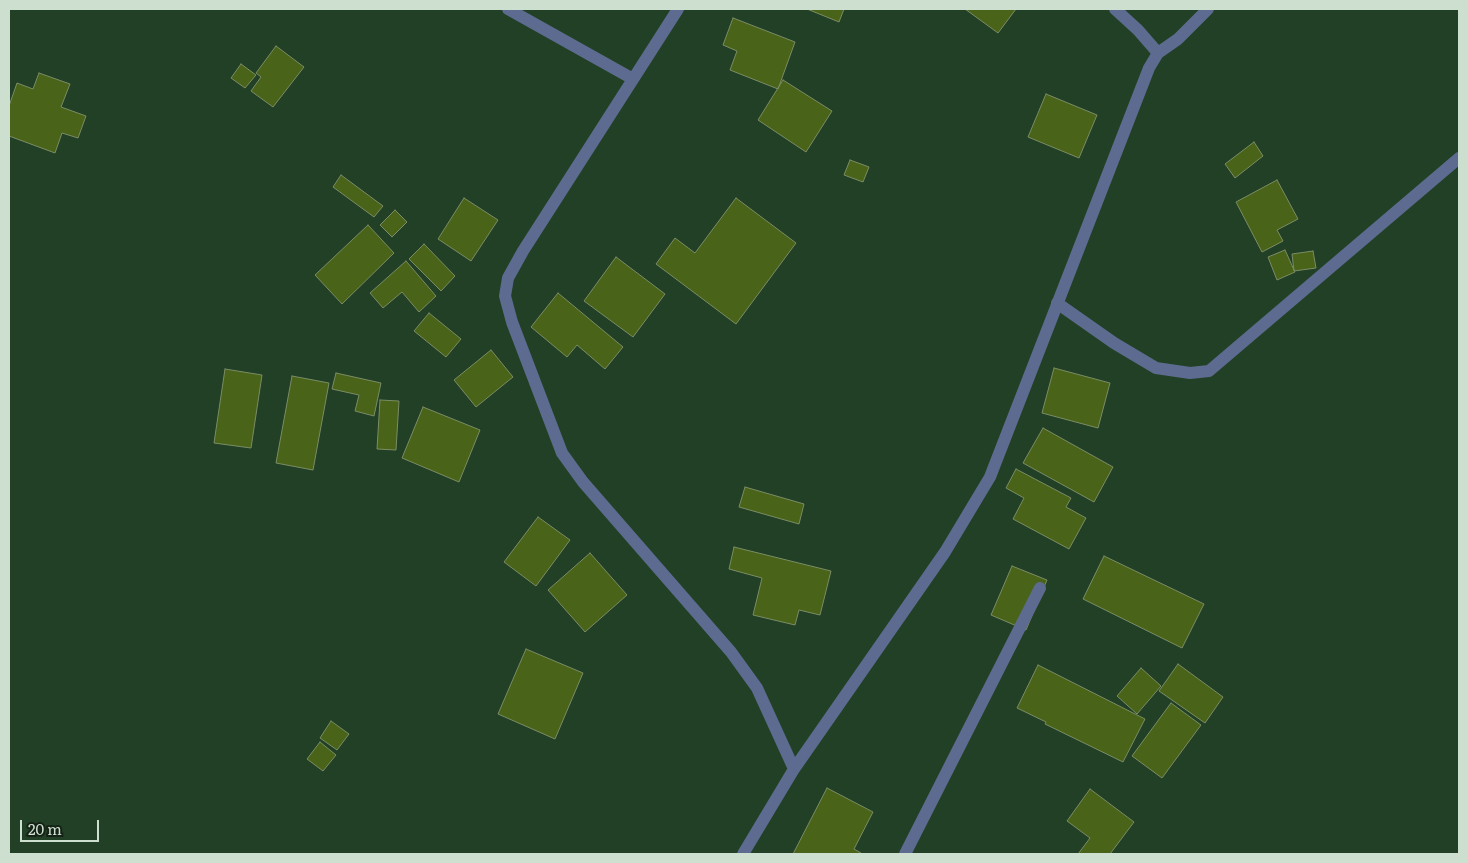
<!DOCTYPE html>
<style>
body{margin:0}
#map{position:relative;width:1468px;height:863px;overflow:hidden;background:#214025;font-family:Literata,serif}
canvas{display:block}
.frame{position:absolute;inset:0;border:10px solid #cddfcf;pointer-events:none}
.scale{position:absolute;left:20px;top:820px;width:79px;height:22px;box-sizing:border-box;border:2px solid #cddfcf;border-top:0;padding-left:6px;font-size:15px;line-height:18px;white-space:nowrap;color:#cddfcf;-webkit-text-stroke:4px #152317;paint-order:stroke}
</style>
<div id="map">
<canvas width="1468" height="863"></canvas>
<div class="frame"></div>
<div class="scale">20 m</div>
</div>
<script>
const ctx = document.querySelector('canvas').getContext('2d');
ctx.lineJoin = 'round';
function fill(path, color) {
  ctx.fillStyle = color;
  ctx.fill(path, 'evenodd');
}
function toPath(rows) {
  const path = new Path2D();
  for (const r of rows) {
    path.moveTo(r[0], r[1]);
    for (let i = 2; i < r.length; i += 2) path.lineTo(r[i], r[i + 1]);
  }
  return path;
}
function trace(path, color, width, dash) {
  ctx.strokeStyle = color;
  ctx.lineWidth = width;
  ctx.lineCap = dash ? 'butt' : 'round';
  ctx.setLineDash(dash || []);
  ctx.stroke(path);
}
const building = toPath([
 [807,9,844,9,839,22,807,9],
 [965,9,1016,9,998,33,965,9],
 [733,18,795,42,778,89,730,70,737,51,723,45,733,18],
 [276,46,304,67,273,107,251,91,261,77,256,73,276,46],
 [241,64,256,75,245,88,231,78,241,64],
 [39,73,70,84,61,107,86,116,78,138,62,133,55,153,9,136,9,106,17,83,33,89,39,73],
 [783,80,832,111,806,152,758,120,783,80],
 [1046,94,1097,115,1079,158,1028,137,1046,94],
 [1254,142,1263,156,1235,178,1225,164,1254,142],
 [850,160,869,167,863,182,844,175,850,160],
 [341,175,383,206,374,217,333,187,341,175],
 [1277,180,1298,219,1277,230,1283,241,1262,252,1236,202,1277,180],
 [464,198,498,220,471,261,438,239,464,198],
 [736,198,796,243,736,324,656,264,675,238,695,253,736,198],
 [395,210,407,222,392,237,380,225,395,210],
 [368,225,394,253,342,304,315,275,368,225],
 [424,244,455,276,441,291,409,259,424,244],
 [1285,250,1295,272,1277,280,1268,257,1285,250],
 [1313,251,1316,268,1294,271,1292,254,1313,251],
 [616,257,665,294,633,337,584,301,616,257],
 [406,261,436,296,419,312,402,292,383,308,370,293,406,261],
 [558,293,623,347,605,369,577,345,567,357,531,327,558,293],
 [429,313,461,339,446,357,414,331,429,313],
 [491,350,513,377,476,407,454,380,491,350],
 [1054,368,1110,383,1098,428,1042,413,1054,368],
 [225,369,262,375,251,448,214,443,225,369],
 [336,373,381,383,374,416,355,411,359,395,332,389,336,373],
 [292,376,329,383,313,470,276,463,292,376],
 [380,400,399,401,396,450,377,449,380,400],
 [423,407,480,430,459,482,402,458,423,407],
 [1043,428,1113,467,1094,502,1023,463,1043,428],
 [1016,469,1071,498,1066,507,1086,518,1069,549,1013,519,1024,498,1006,488,1016,469],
 [745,487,804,504,799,524,739,507,745,487],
 [538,517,570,540,536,586,504,562,538,517],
 [734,547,831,571,820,615,799,610,795,625,753,615,762,578,729,569,734,547],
 [590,553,627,595,585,632,548,590,590,553],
 [1104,556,1204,604,1182,648,1083,599,1104,556],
 [1012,566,1047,580,1026,630,991,615,1012,566],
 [526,649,583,673,555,739,498,714,526,649],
 [1178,664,1223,697,1205,723,1159,691,1178,664],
 [1038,665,1145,719,1123,762,1045,724,1046,722,1017,708,1038,665],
 [1141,668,1161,686,1137,714,1117,696,1141,668],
 [1171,703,1201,725,1162,778,1132,756,1171,703],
 [331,721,349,734,337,750,320,738,331,721],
 [320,742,336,755,323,771,307,759,320,742],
 [827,788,873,812,854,849,861,853,860,854,793,854,827,788],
 [1090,789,1134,822,1110,854,1078,854,1090,838,1067,821,1090,789]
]);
fill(building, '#496418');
trace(building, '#7b8c66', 1);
trace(toPath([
 [508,9,633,79],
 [678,9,523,251,508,278,505,296,512,322,562,453,583,482,731,652,757,688,794,769],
 [1115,9,1138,30,1158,53],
 [1057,303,1114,343,1156,368,1190,373,1209,371,1459,158],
 [743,854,794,769,945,552,990,477,1149,68,1158,53,1178,39,1208,9],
 [905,854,1040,588]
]), '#5c6b8f', 12);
</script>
